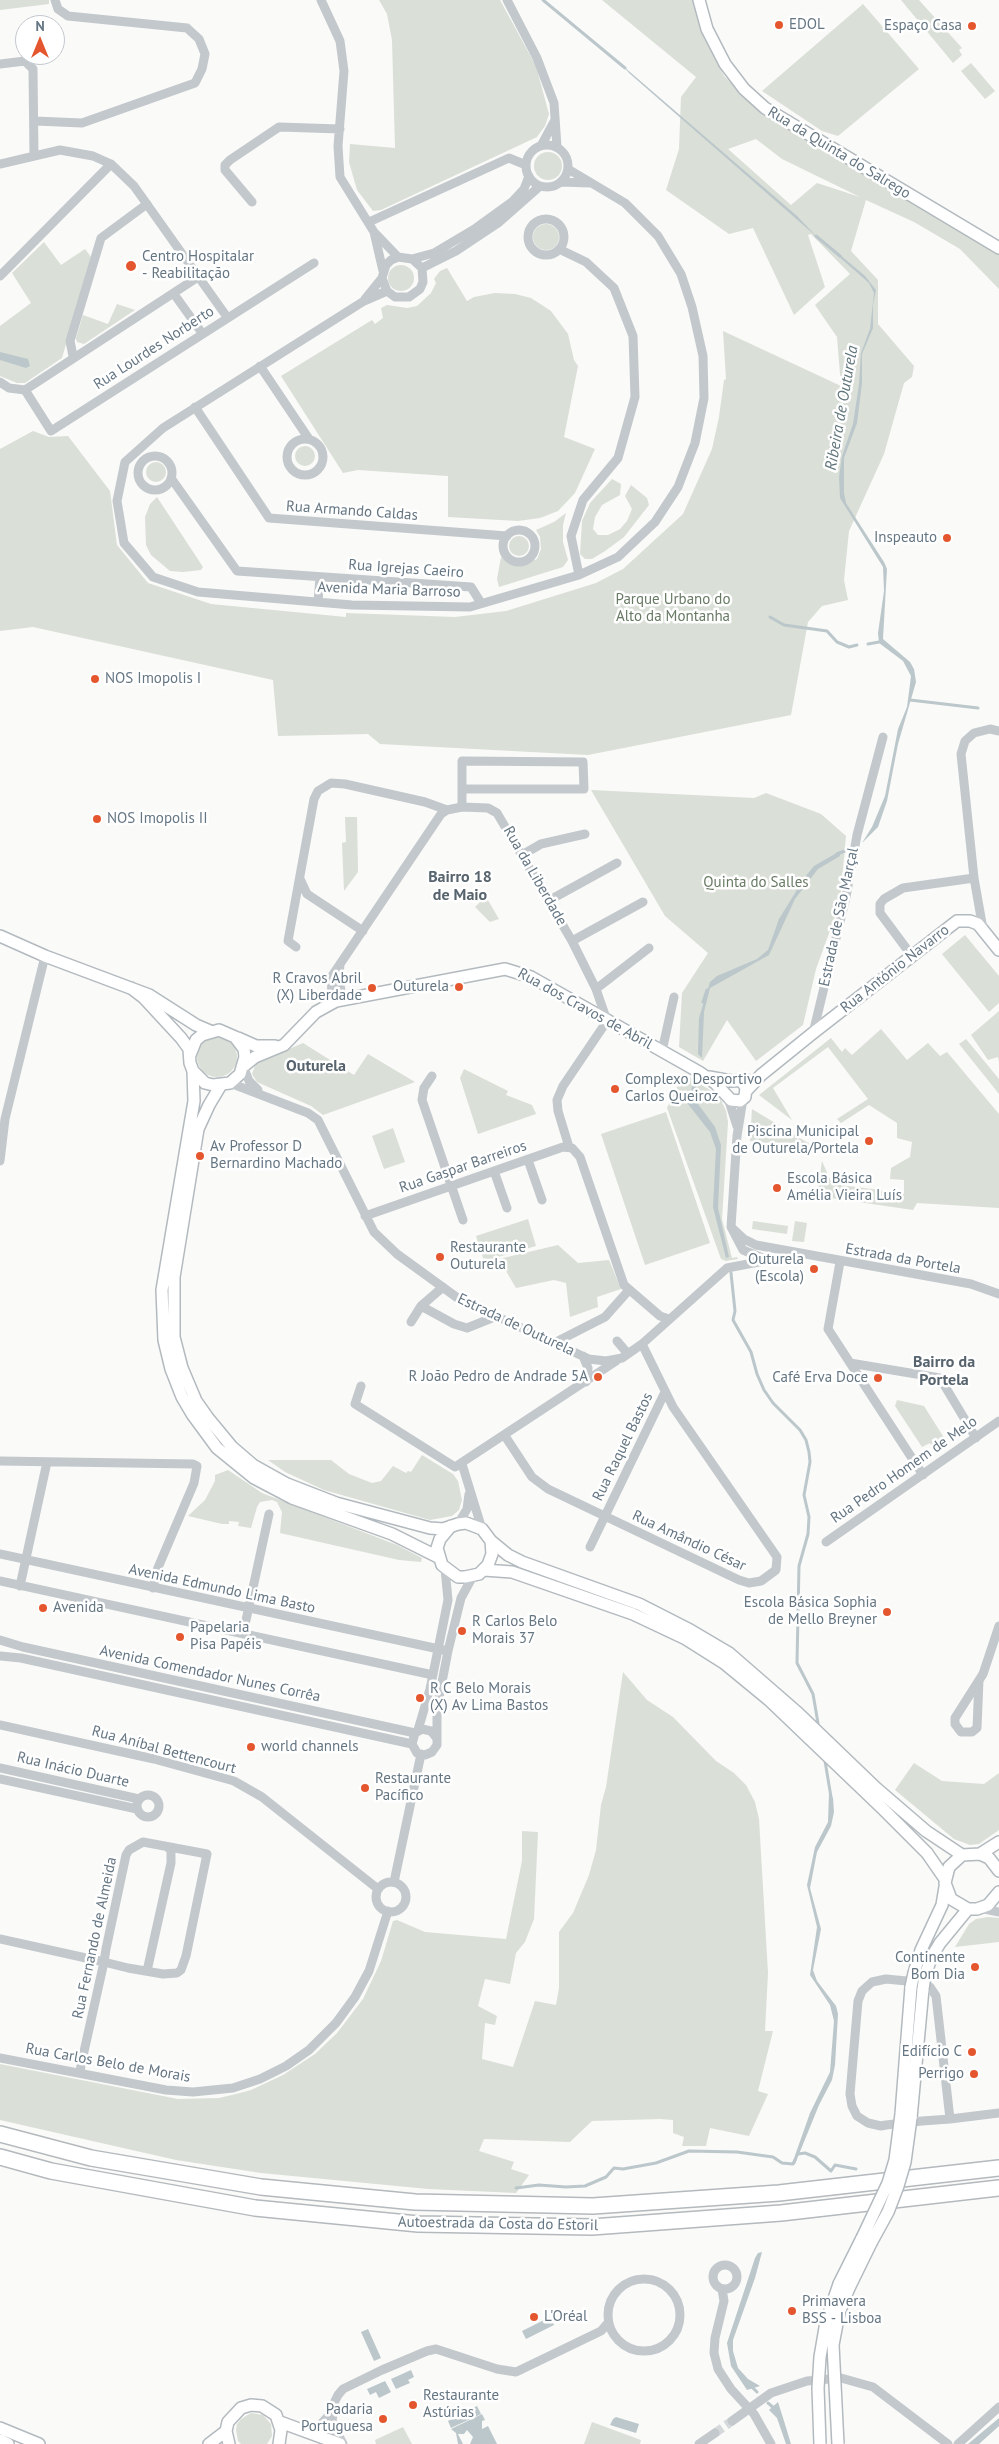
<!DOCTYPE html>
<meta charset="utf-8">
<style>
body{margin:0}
#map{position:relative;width:999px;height:2444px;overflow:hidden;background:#fafaf8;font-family:"PT Sans",sans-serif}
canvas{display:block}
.north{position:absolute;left:15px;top:15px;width:50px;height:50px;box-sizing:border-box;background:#fff;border:1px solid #c1c8cd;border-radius:50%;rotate:0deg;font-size:14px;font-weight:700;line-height:20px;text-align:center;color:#657683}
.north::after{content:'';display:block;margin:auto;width:18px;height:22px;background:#e4572e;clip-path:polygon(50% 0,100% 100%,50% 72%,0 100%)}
</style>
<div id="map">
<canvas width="999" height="2444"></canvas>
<div class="north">N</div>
</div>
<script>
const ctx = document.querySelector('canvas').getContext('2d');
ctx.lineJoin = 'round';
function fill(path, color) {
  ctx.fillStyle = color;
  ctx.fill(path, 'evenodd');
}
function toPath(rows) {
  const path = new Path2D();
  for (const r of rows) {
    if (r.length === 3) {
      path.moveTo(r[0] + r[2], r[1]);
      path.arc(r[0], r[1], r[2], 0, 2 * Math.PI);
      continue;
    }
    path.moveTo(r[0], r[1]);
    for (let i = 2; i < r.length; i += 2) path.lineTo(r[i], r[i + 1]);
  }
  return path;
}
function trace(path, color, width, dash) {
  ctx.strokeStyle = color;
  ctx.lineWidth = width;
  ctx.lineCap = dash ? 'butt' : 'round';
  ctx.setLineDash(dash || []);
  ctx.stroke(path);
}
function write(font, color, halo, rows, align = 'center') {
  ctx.font = font + ' "PT Sans",sans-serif';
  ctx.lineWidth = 5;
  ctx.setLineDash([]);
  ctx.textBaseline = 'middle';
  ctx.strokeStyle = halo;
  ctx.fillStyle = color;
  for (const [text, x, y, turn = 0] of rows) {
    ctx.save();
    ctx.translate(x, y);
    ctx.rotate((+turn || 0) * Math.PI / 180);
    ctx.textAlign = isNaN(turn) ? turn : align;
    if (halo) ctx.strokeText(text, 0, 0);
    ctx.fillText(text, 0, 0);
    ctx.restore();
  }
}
fill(toPath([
 [0,0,49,0,49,4,0,10],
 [379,0,500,0,536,66,549,114,545,126,537,137,381,210,373,211,357,190,349,162,350,144,395,148,392,40,387,14],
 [602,0,695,0,704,38,724,76,762,114,999,254,999,289,960,249,914,222,866,200,851,251,878,280,878,324,914,366,912,377,904,383,884,454,849,531,844,580,848,600,822,606,808,622,791,715,588,755,380,744,368,734,278,736,273,680,33,627,0,631,0,449,33,431,49,437,68,436,110,491,117,545,148,583,211,604,346,617,346,613,455,617,506,611,596,583,623,569,683,514,712,449,719,417,724,380,726,379,723,331,841,386,837,337,815,305,850,274,811,234,808,235,825,287,794,315,753,228,729,234,666,190,679,149,681,97,696,77],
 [756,139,782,159,860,197,817,183,791,205,728,149],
 [901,0,919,0,962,48,959,50,962,55,953,63],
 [863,4,919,69,838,136,822,131,762,91],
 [971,63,995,91,985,99,961,71],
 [548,166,14],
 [546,237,13],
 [44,242,61,265,85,249,91,257,62,358,25,383,17,383,0,376,0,326,31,303,12,273],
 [401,278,13],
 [447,268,467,301,474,297,495,293,515,294,531,298,551,311,568,334,574,360,578,366,564,437,595,449,575,493,558,511,540,518,518,521,448,517,448,476,358,470,343,473,281,376,372,320,375,324,383,318,381,308,387,305,407,308,417,306,431,293,436,283,434,279,440,271],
 [117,304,135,310,84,344,77,342,76,338,83,315,108,324],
 [305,456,10],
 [156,472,10],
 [612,479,621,484,620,495,602,505,595,517,593,529,598,535,608,535,620,529,627,521,632,509,625,496,631,485,647,498,649,505,624,537,605,551,592,559,585,559,580,554,582,521,590,503],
 [157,497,203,567,201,570,183,572,170,571,151,555,146,545,145,517,150,504],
 [566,513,563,525,563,542,568,560,563,567,499,587,497,579,501,557,510,564,521,565,537,559,541,549,540,537,536,530,554,522],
 [519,546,10],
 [591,790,754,798,766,793,821,814,846,836,840,903,816,969,803,1025,756,1061,727,1020,703,1061,679,1047,682,993,708,953,665,916],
 [345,817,357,817,358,872,344,891,342,843,346,842],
 [477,895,485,895,499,919,490,922,475,907,480,902],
 [965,935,999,976,999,1003,989,1012,942,954],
 [999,1011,999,1062,998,1057,988,1060,971,1035],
 [881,1029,907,1060,928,1043,940,1056,947,1052,999,1114,999,1208,917,1203,913,1210,817,1196,822,1161,832,1184,904,1193,904,1180,890,1179,891,1168,910,1157,912,1142,897,1138,897,1123,869,1105,841,1123,837,1119,868,1099,828,1047,773,1088,792,1120,759,1095,831,1038,842,1052,845,1048,852,1055],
 [217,1057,20],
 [966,1039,999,1079,999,1094,959,1044],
 [303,1043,354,1075,368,1054,415,1082,323,1115,311,1106,257,1082,252,1074,256,1063],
 [464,1069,508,1091,506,1095,532,1105,536,1114,478,1134,460,1078],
 [684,1073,719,1096,726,1111,728,1122,722,1219,732,1258,737,1257,738,1259,726,1261,721,1259,667,1108],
 [752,1109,813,1146,812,1151,750,1141],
 [666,1112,710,1243,645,1265,601,1134],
 [393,1128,405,1162,384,1169,372,1136],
 [528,1219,536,1246,484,1261,476,1236],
 [753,1221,788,1226,787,1234,752,1229],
 [795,1221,807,1223,804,1242,792,1241],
 [558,1245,578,1263,609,1260,621,1289,597,1297,598,1307,570,1317,566,1283,554,1280,516,1288,499,1259],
 [897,1400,924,1406,948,1444,936,1453,930,1443,922,1447,895,1406],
 [422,1455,453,1474,458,1481,462,1500,459,1510,452,1516,430,1520,324,1490,285,1472,268,1460,331,1460,349,1474,372,1483,381,1481,393,1466,406,1473,408,1471,411,1472],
 [228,1470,262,1493,397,1545,422,1558,421,1562,399,1560,280,1533,282,1512,277,1502,272,1500,260,1502,257,1507,251,1528,238,1526,239,1522,229,1521,229,1524,222,1524,188,1516,205,1500,215,1481,215,1475],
 [623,1672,647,1700,673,1717,716,1761,734,1773,746,1785,755,1802,759,1819,768,1973,765,2031,773,2031,758,2091,768,2094,749,2136,710,2128,706,2146,682,2146,684,2137,673,2133,673,2120,660,2119,592,2121,570,2142,484,2139,479,2151,514,2162,511,2169,529,2175,516,2193,428,2189,261,2173,176,2160,0,2120,0,2064,178,2099,219,2098,236,2094,251,2090,283,2075,315,2054,337,2033,363,1999,381,1961,393,1921,397,1920,425,1932,506,1939,522,1861,522,1831,538,1832,534,1919,525,1942,516,1953,510,1984,485,1979,478,2006,497,2016,495,2025,485,2023,482,2059,513,2067,535,2001,556,2005,559,1988,559,1932,573,1913,589,1875,596,1850,601,1805,606,1787],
 [914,1763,942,1781,984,1784,999,1773,999,1830,979,1844,970,1845,954,1839,895,1790],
 [988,1917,999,1918,999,1942,955,1947,969,1924,976,1919],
 [251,2413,263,2415,271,2424,272,2436,267,2444,241,2444,238,2441,236,2430,237,2424,241,2419],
 [592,2422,641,2440,640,2444,584,2444],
 [403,2427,412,2444,376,2444,375,2440]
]), '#dadfd7');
fill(toPath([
 [623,66,797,216,817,237,629,73],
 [839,254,865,276,876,290,873,305,873,328,862,354,862,383,857,423,844,458,844,493,846,503,884,562,887,569,883,639,910,662,914,669,916,682,898,744,887,801,878,827,862,843,872,827,885,796,898,729,907,707,911,676,903,661,879,643,878,633,884,591,883,567,840,498,839,477,842,456,853,424,859,384,861,353,870,329,874,293,869,283,837,255],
 [0,352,28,359,30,366,26,368,0,360],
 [840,851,840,856,818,869,795,899,769,955,710,988,704,1012,702,1058,698,1054,699,1018,710,982,717,976,757,959,768,950,779,919,805,877,814,866],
 [694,1078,697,1081,695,1100,715,1127,721,1145,718,1208,729,1257,726,1258,713,1207,716,1149,710,1132,688,1104],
 [829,1793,833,1798,834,1812,831,1826,817,1852,810,1888,821,1929,813,1970,817,1981,836,2006,838,2014,835,2065,832,2080,819,2105,795,2164,792,2164,810,2113,830,2072,834,2021,830,2005,810,1975,817,1927,807,1885,815,1847,828,1822],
 [762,2252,755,2278,733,2340,733,2351,738,2368,748,2379,760,2386,747,2390,731,2366,727,2343,755,2258,758,2253],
 [550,2317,554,2325,526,2339,522,2331],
 [368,2329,381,2358,374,2361,361,2332],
 [411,2370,414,2377,408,2380,410,2383,396,2389,391,2379],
 [385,2381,391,2392,379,2398,376,2392,370,2395,367,2389],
 [778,2402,784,2421,791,2444,786,2444,777,2418,769,2410],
 [477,2406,481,2414,451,2428,448,2421],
 [482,2414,485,2420,482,2421,482,2429,488,2426,497,2444,470,2444,473,2437,467,2430,464,2434,458,2434,463,2444,458,2444,456,2433,451,2429],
 [616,2417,639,2424,636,2433,610,2425,613,2419],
 [999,2418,999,2426,979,2444,968,2444]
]), '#bbc7cb');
trace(toPath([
 [543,0,625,68],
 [816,236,840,256],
 [770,617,784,625,827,631,837,642,849,647,857,645],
 [868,644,879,642],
 [910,700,978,708],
 [837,854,852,848],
 [703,1002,707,990],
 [731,1273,735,1311,733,1320,751,1352,757,1374,764,1390,773,1403,800,1430,806,1440,809,1452,810,1462,804,1495,809,1517,808,1534,799,1566,797,1663,813,1694,818,1723],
 [825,1761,831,1797],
 [798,2154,805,2153,815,2157,831,2171,835,2165,856,2169],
 [516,2188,539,2185,566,2187,585,2186,606,2177,614,2168,623,2169,656,2163,689,2151,737,2152,773,2157,782,2163,793,2164,795,2160],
 [751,2386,757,2392],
 [768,2403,775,2409]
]), '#bbc7cb', 3);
trace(toPath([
 [715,2433,732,2421]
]), '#d5d9db', 9, [9, 4.5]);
const secondary = toPath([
 [699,0,707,29,725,64,744,89,765,108,999,248],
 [0,936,45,956,149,995,196,1025,210,1031],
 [131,988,144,998,181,1038,189,1049,190,1063,193,1071,205,1083,213,1085,230,1083,240,1074,245,1057,244,1049,235,1037,219,1030,202,1035,196,1040,190,1055],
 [238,1038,256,1046,275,1046],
 [245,1065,255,1057,284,1045,316,1012,336,1001,505,969,531,977,699,1072,715,1083,731,1100,740,1101,745,1097,746,1087,742,1082],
 [193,1071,194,1101,162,1290,164,1340,171,1369,182,1397,192,1414,217,1448,254,1478,292,1498,392,1534,438,1557],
 [709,1077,731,1081,747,1080],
 [221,1085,209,1105,198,1129,174,1277,174,1337,182,1368,196,1401,208,1418,232,1447,253,1465,287,1484,336,1503,430,1528,443,1529,458,1524,466,1523,482,1529,491,1541,492,1554,488,1565,479,1574,465,1577,458,1577,442,1565,437,1548,440,1539,451,1526],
 [747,1090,761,1075,813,1033,957,921,970,921,978,924,999,950],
 [491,1541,508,1555,522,1562,639,1604,690,1630,729,1653,798,1713,876,1788,926,1831,962,1855],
 [484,1570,512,1572,633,1614,686,1639,724,1663,769,1700,884,1810,927,1853,945,1879],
 [980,1854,999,1842],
 [999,1871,989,1858,980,1854,962,1855,949,1867,945,1883,951,1899,968,1909,977,1909,988,1905,999,1892],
 [914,1973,921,1950,942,1905,945,1887],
 [925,1976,931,1958,940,1943,968,1909],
 [901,2114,911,1987],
 [911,2118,923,1989],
 [839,2284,862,2238],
 [849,2288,871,2243],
 [280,2422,340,2444],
 [0,2428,39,2444],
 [0,2440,8,2444],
 [209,2444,226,2431],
 [229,2444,226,2431,228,2422,241,2408,251,2405,262,2406,276,2415,281,2430,279,2444]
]);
const highway = toPath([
 [0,2134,91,2158,261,2187,415,2202,593,2206,779,2193,999,2168],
 [0,2157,51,2171,255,2208,418,2224,592,2227,781,2213,999,2188]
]);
trace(secondary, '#b3babf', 14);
trace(highway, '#b4b9bd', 18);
trace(toPath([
 [321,0,340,41,344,71,338,146,340,177,374,232,383,271],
 [507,0,537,58,554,103,557,147],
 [0,64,25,61,33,69,34,156],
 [35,121,82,123,195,83,202,69,205,54,199,39,187,28,68,16,58,9,55,0],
 [547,166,21],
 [541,146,555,120],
 [0,164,60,150,93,156,111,164,134,186,227,317],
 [561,182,589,183],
 [252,202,225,170,225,165,230,160,279,127,340,129],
 [546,237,18],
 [369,222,509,158,526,165],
 [376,234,398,257],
 [559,249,586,262,614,288,633,336,635,397,618,458,583,500,571,536,579,575],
 [412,259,422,268,423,282,420,289,409,297,395,297,387,291,382,278,386,265,391,260,398,257,412,259,434,253,476,228,512,202,524,189,529,176],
 [422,268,456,251,498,223,540,186],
 [0,276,111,164],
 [387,291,364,301,163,428,125,462,117,501,124,543,153,577,198,592,352,605,470,607,579,575,618,557,655,522,678,487,695,443,704,398,703,356,692,307,681,274,658,236,625,203,568,169],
 [174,294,202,333],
 [365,299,382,278],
 [73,356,70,341,101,238,147,204],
 [260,366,309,439],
 [0,382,9,388,25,390,198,277],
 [25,390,51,431,314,263],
 [195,407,269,518,507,536],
 [305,457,18],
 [155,473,17],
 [171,478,237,571,471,587,481,603],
 [519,546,16],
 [318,602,320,577],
 [462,789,584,789,583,762,462,761,462,807],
 [522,855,541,844,585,834],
 [300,879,307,894,363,931],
 [548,901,617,863],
 [983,929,974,878,961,754,965,741,974,733,990,729,999,731],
 [572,941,643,902],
 [296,947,288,941,314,799,318,791,331,783,345,784,425,802,447,810],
 [912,956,880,913,880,904,884,899,903,888,974,878],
 [340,964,339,975,342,1000],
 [596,989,649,948],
 [331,1003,332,976,441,814,447,810,462,807,488,808,497,813,572,941,596,989,607,1021,563,1086,557,1100,558,1111,569,1147],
 [813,1033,846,897,857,835,883,737],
 [662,1051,674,997],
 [244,1068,249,1081,258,1090],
 [432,1076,424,1088,422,1100,463,1220],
 [230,1083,308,1113,318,1120,374,1232,397,1254,459,1299,589,1359,606,1361,622,1358,642,1344,727,1268,801,1254],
 [728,1098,737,1126],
 [743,1099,737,1136,731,1227,743,1250,765,1259],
 [528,1160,542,1200],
 [0,1161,5,1119,45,956],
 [494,1171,507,1208],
 [365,1216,563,1147,572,1148,580,1157,624,1285,660,1316,669,1319],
 [731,1227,744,1239,756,1245,971,1284,999,1294],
 [840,1262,828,1329,923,1475],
 [421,1306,454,1324,467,1328,497,1316],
 [411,1322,421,1306,443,1287],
 [617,1341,628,1354],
 [554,1343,605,1317,629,1290],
 [583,1356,588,1368,586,1382],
 [850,1363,940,1378,976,1438],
 [361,1386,355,1404,455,1467,616,1361],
 [505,1436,532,1477,548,1489,739,1580,749,1583,761,1581,776,1570,777,1557,673,1407,642,1344],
 [0,1461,193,1464,197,1466,194,1483,157,1570,153,1588],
 [462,1464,482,1529],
 [458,1524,467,1509,469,1494],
 [826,1542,999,1421],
 [590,1547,665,1392],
 [0,1554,448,1651],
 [0,1581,433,1675],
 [20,1586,47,1462],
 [243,1634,269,1514],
 [0,1640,23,1647,415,1733],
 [0,1656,21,1658,412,1744],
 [979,1680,977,1728,972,1732,961,1732,955,1724,955,1718,983,1674,999,1626],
 [0,1725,154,1759,234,1781,262,1797,378,1889],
 [418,1730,430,1689,448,1600,445,1569],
 [436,1737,431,1731,422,1729,415,1733,412,1744,417,1753,425,1755,432,1752,437,1745,437,1708,448,1651,461,1598,473,1576],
 [0,1768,139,1799],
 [0,1779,137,1809],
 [148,1806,11],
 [394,1882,421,1754],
 [391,1897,15],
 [980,1908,999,1912],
 [0,1939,104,1962,128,1968,163,1974,177,1973,181,1970,186,1956,207,1854,143,1842,129,1850,126,1855,106,1949,104,1962,81,2065,80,2073],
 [147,1971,171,1863,171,1850,167,1847],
 [0,2058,166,2090,193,2092,233,2088,260,2079,286,2066,309,2050,336,2023,355,1997,369,1971,388,1911],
 [950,2119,936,1996,930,1987,917,1982,886,1979,872,1982,862,1991,858,2001,850,2094,852,2106,857,2116,868,2123,881,2126,886,2125,922,2121,950,2119,999,2113],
 [725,2277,12],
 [644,2315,36],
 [722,2289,724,2301,715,2338,714,2353,718,2369,731,2389,754,2414,771,2444],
 [732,2421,771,2393,807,2381,841,2378,873,2387,948,2444],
 [306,2432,320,2425,332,2412],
 [343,2444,332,2422,334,2403,338,2395,343,2389,382,2370,427,2351,436,2349,497,2369,516,2372,601,2331,608,2323],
 [699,2444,715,2433],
 [958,2444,999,2407]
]), '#c3c8cc', 9);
trace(secondary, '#fff', 11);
trace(highway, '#fff', 15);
const secondaryBridge = toPath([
 [911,1987,914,1973],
 [923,1989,925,1976],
 [862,2238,888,2183,895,2160,901,2114],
 [871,2243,888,2212,898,2186,905,2162,911,2118],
 [820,2444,818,2388,820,2357,826,2322,839,2284],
 [838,2444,833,2345,839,2313,849,2288]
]);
trace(secondaryBridge, '#b3babf', 14, []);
trace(secondaryBridge, '#fff', 11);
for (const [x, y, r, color] of [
 [779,25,5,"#e4572e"],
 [972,26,5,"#e4572e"],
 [131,266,6,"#e4572e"],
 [947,538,5,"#e4572e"],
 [95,679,5,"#e4572e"],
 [97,819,5,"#e4572e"],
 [459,987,5,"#e4572e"],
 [372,988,5,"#e4572e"],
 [615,1089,5,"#e4572e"],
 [869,1141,5,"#e4572e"],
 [200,1156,5,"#e4572e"],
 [777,1188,5,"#e4572e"],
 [440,1257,5,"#e4572e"],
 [814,1269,5,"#e4572e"],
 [598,1377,5,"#e4572e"],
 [878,1378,5,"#e4572e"],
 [43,1608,5,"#e4572e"],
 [887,1612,5,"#e4572e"],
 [462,1631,5,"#e4572e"],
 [180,1637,5,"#e4572e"],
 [420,1698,5,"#e4572e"],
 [251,1747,5,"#e4572e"],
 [365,1788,5,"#e4572e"],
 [975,1967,5,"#e4572e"],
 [972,2052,5,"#e4572e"],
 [974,2074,5,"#e4572e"],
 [792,2311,5,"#e4572e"],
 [534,2317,5,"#e4572e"],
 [413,2405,5,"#e4572e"],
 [383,2419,5,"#e4572e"]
]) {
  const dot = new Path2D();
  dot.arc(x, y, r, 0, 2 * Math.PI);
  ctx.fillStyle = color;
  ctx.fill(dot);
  trace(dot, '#fff', 2);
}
write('15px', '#657683', '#fff', [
 ["EDOL",789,25],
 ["Espaço Casa",962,26,"right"],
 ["Centro Hospitalar",142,257],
 ["- Reabilitação",142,274],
 ["Inspeauto",937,538,"right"],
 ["NOS Imopolis I",105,679],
 ["NOS Imopolis II",107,819],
 ["R Cravos Abril",362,979,"right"],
 ["(X) Liberdade",362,996,"right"],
 ["Outurela",449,987,"right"],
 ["Complexo Desportivo",625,1080],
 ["Carlos Queiroz",625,1097],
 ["Piscina Municipal",859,1132,"right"],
 ["de Outurela/Portela",859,1149,"right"],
 ["Av Professor D",210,1147],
 ["Bernardino Machado",210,1164],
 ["Escola Básica",787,1179],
 ["Amélia Vieira Luís",787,1196],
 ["Restaurante",450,1248],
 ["Outurela",450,1265],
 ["Outurela",804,1260,"right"],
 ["(Escola)",804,1277,"right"],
 ["R João Pedro de Andrade 5A",588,1377,"right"],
 ["Café Erva Doce",868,1378,"right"],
 ["Escola Básica Sophia",877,1603,"right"],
 ["de Mello Breyner",877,1620,"right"],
 ["Avenida",53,1608],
 ["R Carlos Belo",472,1622],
 ["Morais 37",472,1639],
 ["Papelaria",190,1628],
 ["Pisa Papéis",190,1645],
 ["R C Belo Morais",430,1689],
 ["(X) Av Lima Bastos",430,1706],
 ["world channels",261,1747],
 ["Restaurante",375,1779],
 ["Pacífico",375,1796],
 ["Continente",965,1958,"right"],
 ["Bom Dia",965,1975,"right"],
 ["Edifício C",962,2052,"right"],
 ["Perrigo",964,2074,"right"],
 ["Primavera",802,2302],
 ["BSS - Lisboa",802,2319],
 ["L'Oréal",544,2317],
 ["Restaurante",423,2396],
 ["Astúrias",423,2413],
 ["Padaria",373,2410,"right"],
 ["Portuguesa",373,2427,"right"]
], 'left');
write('15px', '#657683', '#fff', [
 ["Rua da Quinta do Salrego",839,153,31],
 ["Rua Lourdes Norberto",154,348,-33],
 ["Rua Armando Caldas",352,511,4],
 ["Rua Igrejas Caeiro",406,569,4],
 ["Avenida Maria Barroso",389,590,2],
 ["Rua da Liberdade",535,876,60],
 ["Estrada de São Marçal",839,917,-78],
 ["Rua António Navarro",895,969,-38],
 ["Rua dos Cravos de Abril",585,1009,29],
 ["Rua Gaspar Barreiros",463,1167,-19],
 ["Estrada da Portela",903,1259,10],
 ["Estrada de Outurela",516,1325,25],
 ["Rua Raquel Bastos",623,1447,-64],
 ["Rua Pedro Homem de Melo",904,1470,-35],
 ["Rua Amândio César",689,1541,25],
 ["Avenida Edmundo Lima Basto",222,1589,12],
 ["Avenida Comendador Nunes Corrêa",210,1674,12],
 ["Rua Aníbal Bettencourt",164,1750,15],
 ["Rua Inácio Duarte",73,1770,13],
 ["Rua Fernando de Almeida",95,1938,-78],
 ["Rua Carlos Belo de Morais",108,2063,10],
 ["Autoestrada da Costa do Estoril",498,2224,1]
]);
write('15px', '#687a64', '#fff', [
 ["Parque Urbano do",673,600],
 ["Alto da Montanha",673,617],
 ["Quinta do Salles",756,883]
]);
write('italic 16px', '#60757c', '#fff', [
 ["Ribeira de Outurela",842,408,-80]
]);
write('bold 16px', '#57646e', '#fff', [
 ["Bairro 18",460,877],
 ["de Maio",460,895],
 ["Outurela",316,1066],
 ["Bairro da",944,1362],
 ["Portela",944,1380]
]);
</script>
